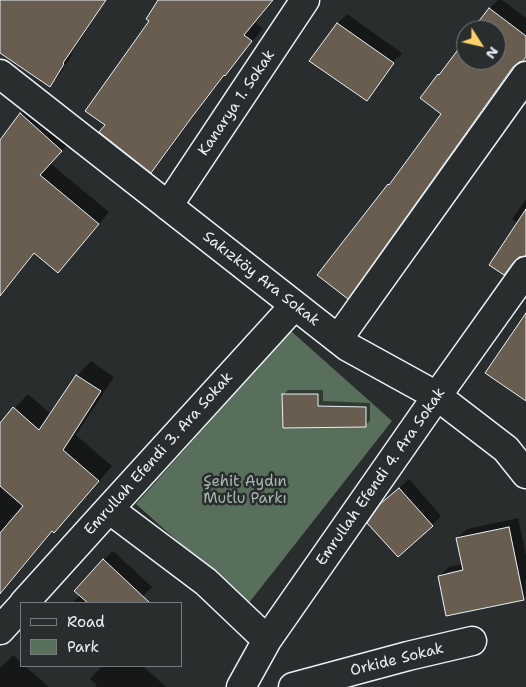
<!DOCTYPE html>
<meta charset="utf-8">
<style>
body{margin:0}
#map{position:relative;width:526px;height:687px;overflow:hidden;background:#2a2d2e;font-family:"Shantell Sans",sans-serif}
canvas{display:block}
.legend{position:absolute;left:20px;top:602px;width:162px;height:65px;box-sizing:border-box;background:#2a2d2e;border:1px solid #767b7f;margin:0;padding:6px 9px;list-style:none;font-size:15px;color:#e8f1f8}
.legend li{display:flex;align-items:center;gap:10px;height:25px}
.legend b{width:25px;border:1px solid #767b7f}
.north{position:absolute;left:456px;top:20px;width:50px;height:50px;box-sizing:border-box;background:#2a2d2e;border:1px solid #767b7f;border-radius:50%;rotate:125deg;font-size:14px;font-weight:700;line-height:20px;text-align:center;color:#e8f1f8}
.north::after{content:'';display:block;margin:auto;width:18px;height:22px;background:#ffd166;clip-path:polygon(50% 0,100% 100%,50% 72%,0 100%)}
</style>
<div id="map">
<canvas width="526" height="687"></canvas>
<ul class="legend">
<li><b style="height:6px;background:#2a2d2e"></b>Road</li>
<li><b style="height:14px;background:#586f5b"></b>Park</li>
</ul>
<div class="north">N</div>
</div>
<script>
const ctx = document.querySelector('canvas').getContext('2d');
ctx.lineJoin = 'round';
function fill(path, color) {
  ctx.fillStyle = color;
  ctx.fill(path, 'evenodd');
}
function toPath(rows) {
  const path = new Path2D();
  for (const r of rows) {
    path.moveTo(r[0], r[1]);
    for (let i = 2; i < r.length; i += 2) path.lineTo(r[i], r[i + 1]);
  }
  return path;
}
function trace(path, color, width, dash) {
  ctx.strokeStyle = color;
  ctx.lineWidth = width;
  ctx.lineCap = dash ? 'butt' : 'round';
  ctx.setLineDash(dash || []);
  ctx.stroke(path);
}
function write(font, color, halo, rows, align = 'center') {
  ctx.font = font + ' "Shantell Sans",sans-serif';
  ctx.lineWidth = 5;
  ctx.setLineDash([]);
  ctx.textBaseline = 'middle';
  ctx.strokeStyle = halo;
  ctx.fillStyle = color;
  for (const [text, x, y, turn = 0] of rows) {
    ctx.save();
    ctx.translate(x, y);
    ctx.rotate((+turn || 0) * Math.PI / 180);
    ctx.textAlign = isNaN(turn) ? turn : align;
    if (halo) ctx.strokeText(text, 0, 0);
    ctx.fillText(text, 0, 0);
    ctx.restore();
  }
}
fill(toPath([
 [291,331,392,421,248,604,136,504]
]), '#586f5b');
fill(toPath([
 [0,0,106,0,71,54,72,55,58,77,50,85,0,52],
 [160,0,274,0,255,23,263,28,203,103,163,159,151,171,107,124],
 [498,0,502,0,526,18,526,57,519,61,358,286,348,297,319,275,389,184,396,176,443,114,466,41,466,60,496,60,496,30,474,30,489,9],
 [347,14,402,53,398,59,397,57,373,91,375,91,367,99,311,60,338,23],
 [32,102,72,139,51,164,109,212,69,260,58,272,35,252,22,269,11,280,0,279,0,142,21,114],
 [526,199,526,255,518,256,513,264,504,273,518,223,512,219],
 [91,361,114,377,76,435,112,466,68,517,54,531,53,531,0,596,0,424,28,394,51,414,77,376],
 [288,390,323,390,323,401,370,403,370,421,365,425,283,395],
 [409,479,441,516,432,525,392,495],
 [518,518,526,555,526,596,524,598,447,614,439,576,449,567,462,564,457,538,467,529],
 [468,568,469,570,448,575,448,572],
 [113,551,152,587,136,603,73,603,80,595,103,560],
 [13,655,21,662,21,666,25,666,49,687,0,687,0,668],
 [102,666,143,666,166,687,95,687,97,685,90,679]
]), '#0007');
const building = toPath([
 [0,0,106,0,63,63,64,64,50,87,0,53,0,0],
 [158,0,273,0,244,35,252,41,225,76,224,75,192,117,151,173,99,132,105,125,85,111,149,21,146,19,158,0],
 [489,8,526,36,526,57,523,61,519,62,513,67,348,299,317,275,388,184,389,185,441,114,420,98,438,74,439,75,466,39,466,60,496,60,496,30,472,30,489,8],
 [337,23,394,63,367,101,309,61,337,23],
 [20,113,62,151,40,175,99,224,58,273,34,253,0,296,0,140,20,113],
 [526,209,526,256,519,257,514,262,504,275,489,265,526,209],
 [526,313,526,401,485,373,526,313],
 [76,375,101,391,63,450,99,481,54,533,52,531,0,594,0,533,23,506,0,486,0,423,13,407,39,430,76,375],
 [282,394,318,394,318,406,366,407,366,427,283,428,282,394],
 [399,488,433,526,398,557,367,523,380,504,399,488],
 [509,527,524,600,446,616,438,576,463,570,456,538,509,527],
 [103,559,150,603,88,603,74,591,103,559]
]);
fill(building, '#685d4f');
trace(building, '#e8f1f8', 1);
const minor = toPath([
 [0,74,348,347,437,396,506,449,526,474],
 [168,206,305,0],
 [338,339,526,76],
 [109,509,206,582,267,640],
 [24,603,109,509,294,306],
 [0,630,21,607],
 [241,687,267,640,437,396,526,271],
 [293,687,408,656,472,641]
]);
trace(minor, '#e8f1f8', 31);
trace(minor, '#2a2d2e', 28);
write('15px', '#e8f1f8', '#2a2d2e', [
 ["Kanarya 1. Sokak",237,103,-56],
 ["Sakızköy Ara Sokak",261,279,38],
 ["Emrullah Efendi 3. Ara Sokak",159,454,-48],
 ["Emrullah Efendi 4. Ara Sokak",381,477,-55],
 ["Orkide Sokak",397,660,-14]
]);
write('15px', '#a7b6b1', '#2a2d2e', [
 ["Şehit Aydın",245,482],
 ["Mutlu Parkı",245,499]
]);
</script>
